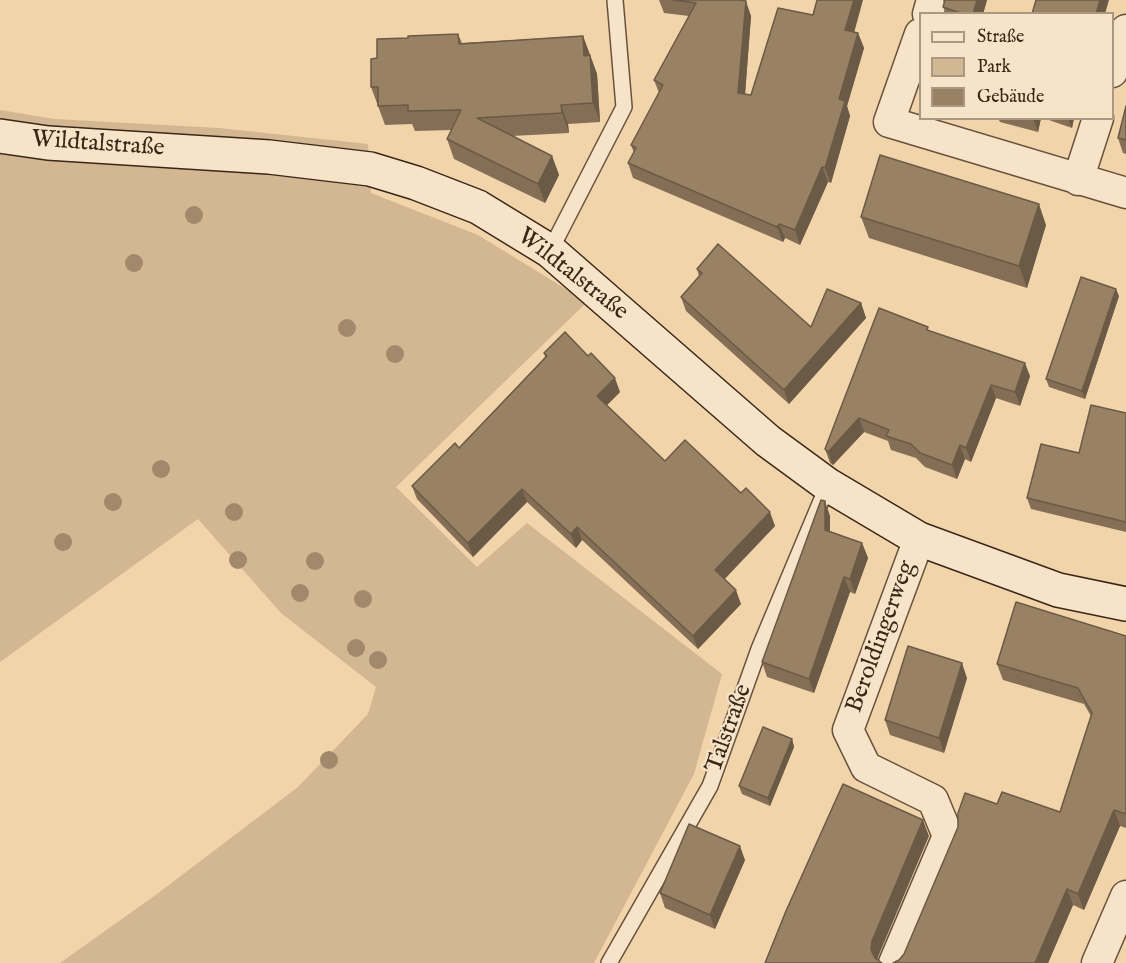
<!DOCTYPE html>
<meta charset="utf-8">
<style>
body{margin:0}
#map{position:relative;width:1126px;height:963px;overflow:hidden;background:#f2d4ab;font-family:"IM FELL English",serif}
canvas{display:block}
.legend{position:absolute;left:919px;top:12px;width:195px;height:108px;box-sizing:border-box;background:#f7e3c8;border:2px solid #ab9882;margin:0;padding:8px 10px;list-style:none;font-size:18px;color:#392718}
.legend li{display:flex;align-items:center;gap:12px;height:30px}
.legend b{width:30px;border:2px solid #ab9882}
</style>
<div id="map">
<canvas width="1126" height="963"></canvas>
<ul class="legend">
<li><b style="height:8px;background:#f7e3c8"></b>Straße</li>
<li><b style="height:16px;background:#d3b792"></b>Park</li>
<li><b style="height:16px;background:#998164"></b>Gebäude</li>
</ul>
</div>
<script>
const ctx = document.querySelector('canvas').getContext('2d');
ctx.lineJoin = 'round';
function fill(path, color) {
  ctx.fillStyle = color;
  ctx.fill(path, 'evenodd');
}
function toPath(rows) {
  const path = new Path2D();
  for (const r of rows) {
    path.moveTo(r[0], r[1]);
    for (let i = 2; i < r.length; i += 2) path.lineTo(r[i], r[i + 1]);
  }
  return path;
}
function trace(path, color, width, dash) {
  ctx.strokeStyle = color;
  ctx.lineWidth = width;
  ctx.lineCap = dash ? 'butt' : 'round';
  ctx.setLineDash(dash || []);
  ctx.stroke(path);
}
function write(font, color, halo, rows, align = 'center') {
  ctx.font = font + ' "IM FELL English",serif';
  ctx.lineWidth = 4.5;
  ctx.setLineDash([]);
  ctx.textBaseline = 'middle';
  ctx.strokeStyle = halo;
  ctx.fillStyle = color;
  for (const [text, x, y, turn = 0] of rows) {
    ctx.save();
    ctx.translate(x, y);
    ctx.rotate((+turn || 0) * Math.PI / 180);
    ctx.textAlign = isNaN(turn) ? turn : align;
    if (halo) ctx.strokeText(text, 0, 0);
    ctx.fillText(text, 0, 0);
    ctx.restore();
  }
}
fill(toPath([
 [0,110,55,119,219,128,368,144,371,193,478,235,587,302,396,487,477,567,527,523,722,674,694,774,594,963,60,963,157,894,298,787,368,714,376,687,281,613,198,519,0,662]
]), '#d3b792');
const lane = toPath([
 [550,251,624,107,615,0],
 [609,963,710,786,759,649,827,487]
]);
const street = toPath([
 [928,14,932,0],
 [920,34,889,122,1126,193],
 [1112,72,1126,30],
 [1078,180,1098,118],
 [894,963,948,836,933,800,866,767,848,730,919,539],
 [1097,963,1126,896]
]);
const secondary = toPath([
 [0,136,48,143,269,157,370,169,416,183,478,207,550,251,768,441,828,485,919,539,1058,590,1126,604]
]);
trace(lane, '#67523d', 18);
trace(street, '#67523d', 33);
trace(secondary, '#392718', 36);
trace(lane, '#f7e3c8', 15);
trace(street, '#f7e3c8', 30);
trace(secondary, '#f7e3c8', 33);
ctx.fillStyle = '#a2896b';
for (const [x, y] of [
 [194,215],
 [134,263],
 [347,328],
 [395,354],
 [161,469],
 [113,502],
 [234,512],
 [63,542],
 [238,560],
 [315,561],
 [300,593],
 [363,599],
 [356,648],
 [378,660],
 [329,760]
]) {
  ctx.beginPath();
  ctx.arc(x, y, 9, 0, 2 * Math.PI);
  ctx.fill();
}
fill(toPath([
 [659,0,739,0,751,16,745,94,751,95,854,32,858,33,864,48,847,106,850,116,831,183,828,182,800,245,785,238,783,242,633,178,628,163,634,153,631,145,659,93,654,80,689,16,664,13],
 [943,0,987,0,983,14,946,14,943,7,944,3],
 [458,34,462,43,583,36,597,74,600,122,568,124,569,133,512,136,552,156,559,175,545,203,454,159,447,139,452,130,415,131,412,124,385,125,371,87,408,38],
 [1126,106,1126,154,1123,153,1118,138],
 [998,118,1041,118,1038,132,1000,122],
 [1043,118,1074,118,1072,128],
 [861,217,1046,225,1027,288,869,238],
 [697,269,811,327,861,303,866,318,789,404,686,311,681,297,699,276],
 [1119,296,1085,399,1049,387,1046,379],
 [930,331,1030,376,1020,406,996,398,971,462,965,459,957,479,925,467,916,458,891,450,888,441,864,432,833,465,830,463,825,449],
 [544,353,620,392,607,405,665,461,775,526,724,579,741,604,698,649,582,540,576,548,527,502,473,557,417,499,412,486,459,448,545,357],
 [1126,413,1126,532,1031,509,1027,498],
 [830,516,830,531,862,543,868,558,855,594,850,592,814,693,767,677,762,662],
 [1126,636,1126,828,1120,826,1084,910,1073,905,1048,963,893,963,899,960,904,954,997,804,1060,812,1091,716,1084,704,1003,680,997,664],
 [967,678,944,753,890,735,885,720],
 [792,739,794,747,770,806,742,794,739,786],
 [745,860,715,929,665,908,660,893]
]), '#846f56');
fill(toPath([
 [854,0,863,0,851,44,845,30],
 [977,0,987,0,983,14,973,14],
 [1100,0,1109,0,1105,14,1096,14],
 [746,1,751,16,744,108,738,93],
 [858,33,864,48,847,106,850,116,831,183,825,168,839,99],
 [583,36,597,74,600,122,593,103,584,56],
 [561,105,568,124,569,133,562,113],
 [1033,118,1041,118,1038,132],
 [1068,118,1074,118,1072,128],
 [552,156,559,175,545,203,538,184],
 [822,167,828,182,800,245,795,230],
 [1039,204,1046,225,1027,288,1019,266],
 [779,224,785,238,783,242,777,227],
 [1116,289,1119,296,1085,399,1082,391],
 [861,303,866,318,789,404,784,390],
 [1025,363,1030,376,1020,406,1015,392],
 [615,378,620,392,602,410,597,396],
 [991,385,996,398,971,462,966,448],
 [859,418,864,432,833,465,828,452],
 [960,445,965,459,957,479,952,465],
 [522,489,527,502,473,557,468,543],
 [825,501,830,516,830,544,825,530],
 [770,512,775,526,720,584,715,570],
 [577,527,582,540,576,548,571,534],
 [862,543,868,558,855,594,850,579],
 [844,577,850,592,814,693,809,679],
 [736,590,741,604,698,649,693,636],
 [962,663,967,678,944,753,939,738],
 [792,739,794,747,770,806,768,798],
 [1114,810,1120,826,1084,910,1078,894],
 [923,820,929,836,878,957,877,963,871,950,872,941],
 [740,846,745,860,715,929,710,915],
 [1067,889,1073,905,1048,963,1035,963]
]), '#6b5a46');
const building = toPath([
 [673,0,739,0,746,1,738,93,751,95,778,8,813,15,817,0,854,0,845,30,858,33,839,99,845,101,825,168,822,167,795,230,779,224,777,227,628,163,636,148,631,145,663,85,654,80,696,3,673,0],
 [945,0,977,0,973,14,963,14,943,7,945,0],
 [1036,0,1100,0,1096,14,1032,14,1036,0],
 [458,34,459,44,583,36,584,56,590,55,593,103,561,105,562,113,477,118,552,156,538,184,447,139,461,110,408,111,408,105,378,106,378,87,371,87,371,59,377,58,377,39,408,38,408,36,458,34],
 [1126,106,1126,140,1118,138,1126,106],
 [880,155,1039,204,1019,266,861,217,880,155],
 [718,244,811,327,827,289,861,303,784,390,681,297,702,273,697,269,718,244],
 [1081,277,1116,289,1082,391,1046,379,1081,277],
 [879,308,928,327,927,330,1025,363,1015,392,991,385,966,448,960,445,952,465,920,453,911,444,886,436,889,430,859,418,828,452,825,449,879,308],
 [565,332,588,356,591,353,615,378,597,396,665,461,685,440,741,493,746,488,770,512,715,570,736,590,693,636,577,527,571,534,522,489,468,543,412,486,455,443,459,448,547,356,544,353,565,332],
 [1091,405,1126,413,1126,522,1027,498,1041,444,1079,453,1091,405],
 [821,500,825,501,825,530,862,543,850,579,844,577,809,679,762,662,821,500],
 [1016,602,1126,636,1126,814,1114,810,1078,894,1067,889,1035,963,893,963,899,960,904,954,958,827,958,813,965,793,997,804,1002,792,1060,812,1092,713,1078,688,997,664,1016,602],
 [908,646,962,663,939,738,885,720,908,646],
 [763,727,792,739,768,798,739,786,763,727],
 [843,784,923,820,872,941,871,950,875,958,882,963,765,963,786,911,843,784],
 [689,824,740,846,710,915,660,893,689,824]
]);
fill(building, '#998164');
trace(building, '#6b5a46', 1.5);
write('24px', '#392718', '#f7e3c8', [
 ["Wildtalstraße",98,145,4],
 ["Wildtalstraße",572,275,38],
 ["Beroldingerweg",882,637,-70],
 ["Talstraße",730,729,-70]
]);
</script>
